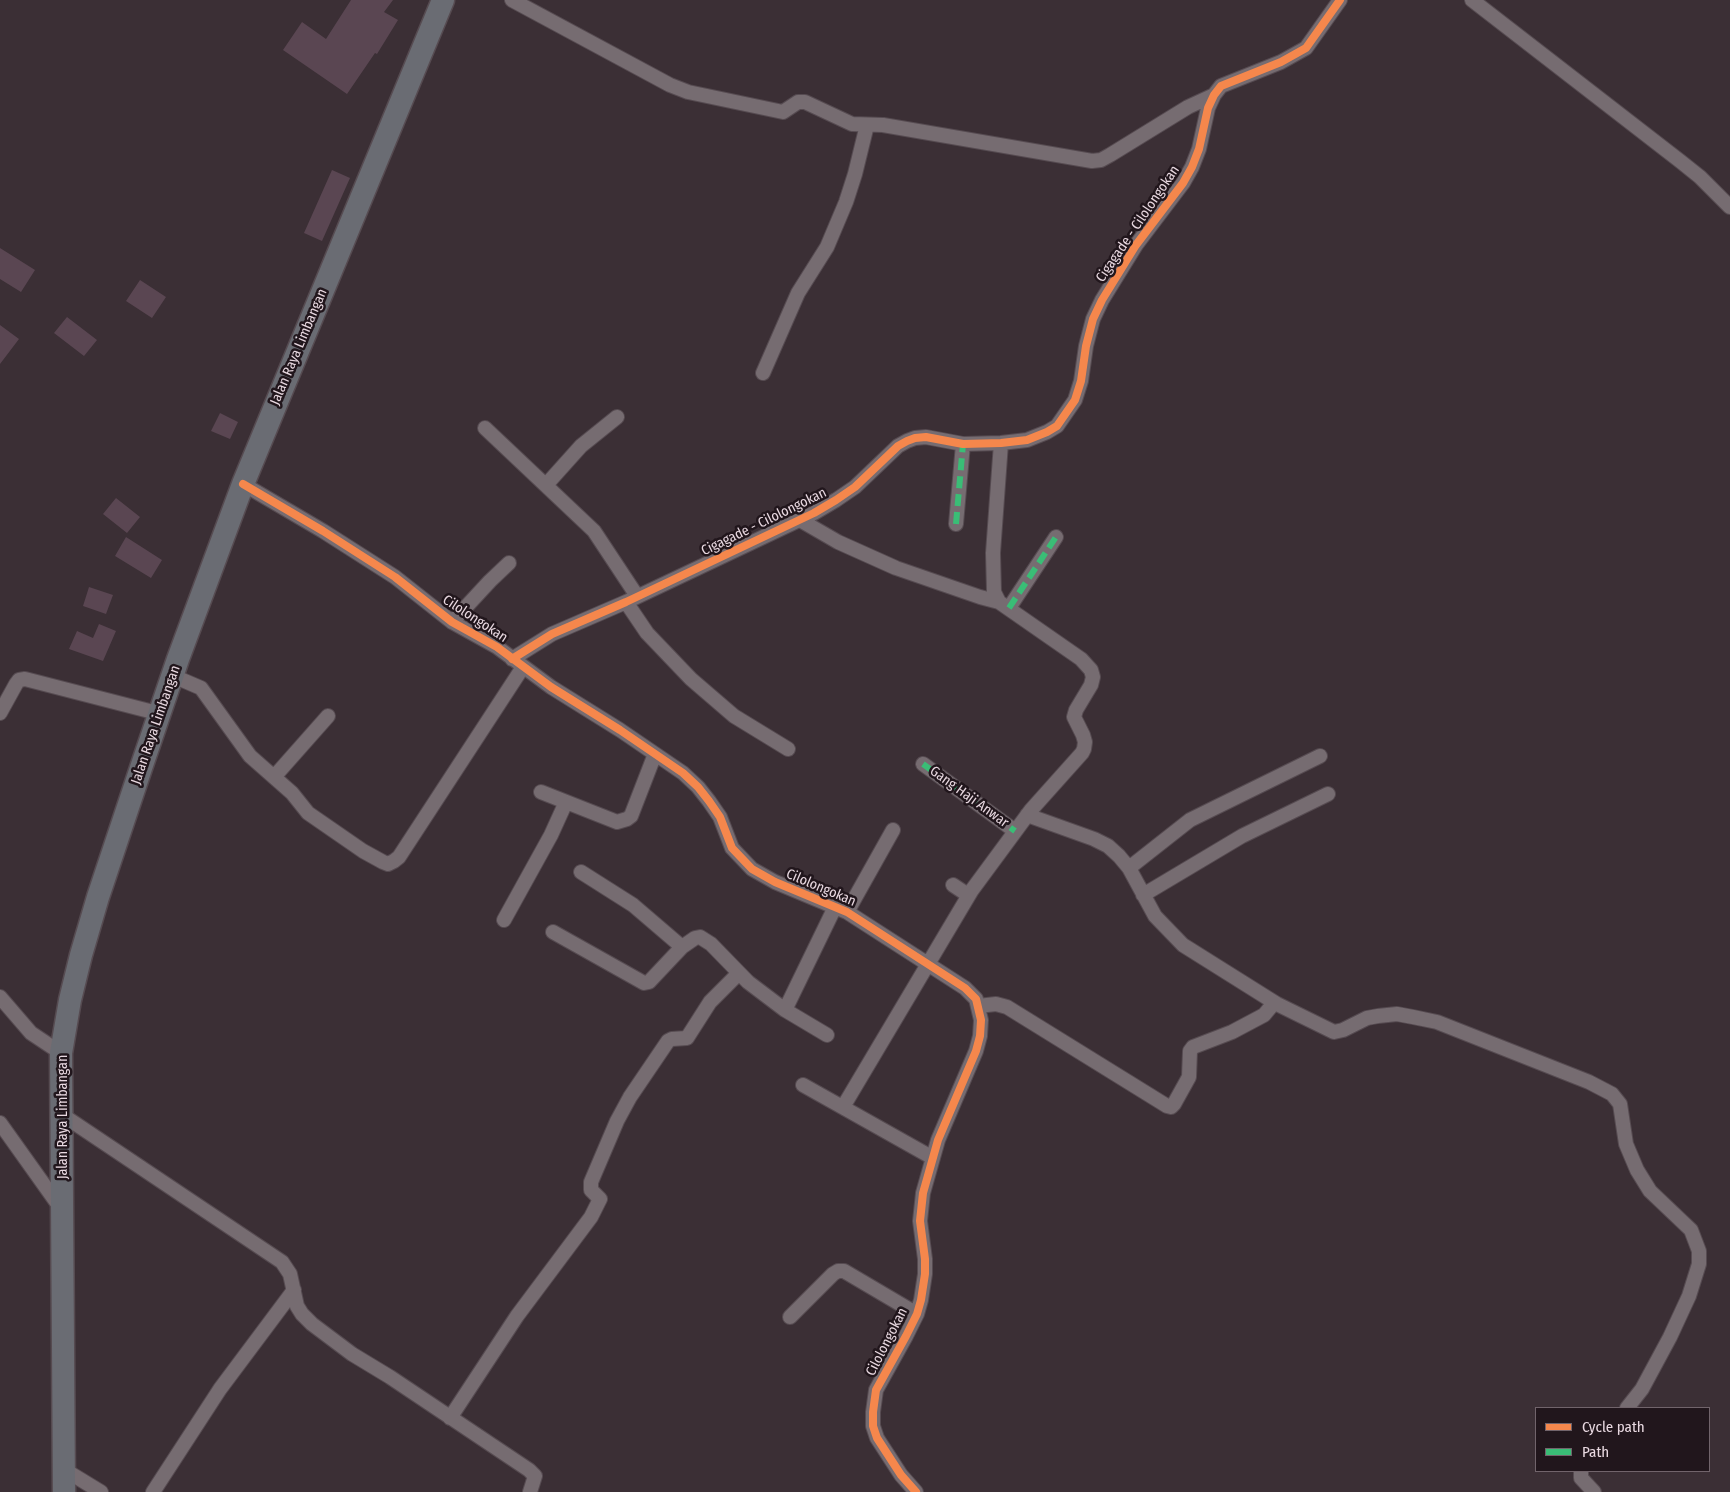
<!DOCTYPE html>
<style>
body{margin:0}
#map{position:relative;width:1730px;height:1492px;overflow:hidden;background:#3b2f35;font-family:"Fira Sans Condensed",sans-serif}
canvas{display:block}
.legend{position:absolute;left:1535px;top:1407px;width:175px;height:65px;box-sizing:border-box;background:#21161c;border:1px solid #71646b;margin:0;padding:6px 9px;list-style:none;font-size:15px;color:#e9d9e1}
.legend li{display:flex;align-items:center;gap:10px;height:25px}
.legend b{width:25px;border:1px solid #71646b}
</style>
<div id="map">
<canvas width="1730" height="1492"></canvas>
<ul class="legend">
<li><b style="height:6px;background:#f5874c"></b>Cycle path</li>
<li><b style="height:6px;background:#3abd76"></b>Path</li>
</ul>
</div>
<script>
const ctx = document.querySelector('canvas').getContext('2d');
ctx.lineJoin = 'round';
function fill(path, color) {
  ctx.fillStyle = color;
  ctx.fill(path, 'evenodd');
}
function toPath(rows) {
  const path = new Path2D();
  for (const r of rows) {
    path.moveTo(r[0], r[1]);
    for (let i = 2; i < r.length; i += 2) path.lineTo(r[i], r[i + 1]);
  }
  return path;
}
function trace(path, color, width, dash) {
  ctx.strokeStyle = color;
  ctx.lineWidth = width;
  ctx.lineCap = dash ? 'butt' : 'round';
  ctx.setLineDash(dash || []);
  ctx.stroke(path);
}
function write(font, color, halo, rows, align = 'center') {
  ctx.font = font + ' "Fira Sans Condensed",sans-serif';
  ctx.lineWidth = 5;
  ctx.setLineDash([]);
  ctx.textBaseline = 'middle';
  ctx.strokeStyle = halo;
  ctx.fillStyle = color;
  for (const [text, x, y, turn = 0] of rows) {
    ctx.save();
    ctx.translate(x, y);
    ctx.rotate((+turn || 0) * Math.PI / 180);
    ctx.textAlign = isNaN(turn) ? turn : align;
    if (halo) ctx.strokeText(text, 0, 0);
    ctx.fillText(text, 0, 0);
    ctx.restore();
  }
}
fill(toPath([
 [351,0,393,0,384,12,398,20,377,54,375,53,347,94,283,50,302,22,326,39],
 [332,170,350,178,322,241,304,233],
 [0,248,35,270,21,292,0,279],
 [140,280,166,297,152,318,126,301],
 [67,317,97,340,84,356,54,333],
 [0,325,19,339,0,364],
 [220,413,238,422,230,439,211,431],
 [116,498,140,517,127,533,103,514],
 [126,537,162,560,151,578,115,556],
 [89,587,113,595,106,614,83,606],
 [99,624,116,631,103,661,69,649,77,631,93,638]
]), '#5a4652');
const minor = toPath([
 [512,0,670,85,688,92,783,112,798,102,805,102,852,124,883,125,1092,161,1101,160,1110,155,1188,107,1214,95],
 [1472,0,1680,161,1700,177,1730,207],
 [763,373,798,293,827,247,846,202,855,174,867,125],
 [485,428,594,531,637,596],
 [243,484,323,531,395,577,452,622,497,647,551,687,620,730,683,773,698,787,709,801,720,817,732,848,752,869,775,882,847,912,965,988,976,999,981,1020,980,1036,976,1051,938,1140,923,1193,920,1221,925,1259,925,1274,921,1300,917,1314,906,1336,876,1390,873,1412,873,1426,877,1438,901,1475,916,1492],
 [546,485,581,446,617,417],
 [800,520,838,542,896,568,980,597,999,602],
 [956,524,963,444],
 [626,602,647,633,691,679,734,716,788,749],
 [1009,608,1056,537],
 [452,622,490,581,509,563],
 [512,659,552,634,626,602,814,513,836,500,855,487,898,446,907,441,915,438,926,437,963,444,1001,443,1027,440,1047,432,1057,426,1075,400,1081,381,1086,346,1093,319,1102,300,1136,245,1183,183,1192,167,1199,149,1208,108,1214,95,1221,86,1281,62,1306,48,1340,0],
 [173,676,201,688,250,756,292,793,308,813,363,851,383,862,388,864,394,861,399,857,523,667],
 [0,713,16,684,19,680,25,679,161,714],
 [923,764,1015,831],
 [274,777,328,716],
 [541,792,617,822,627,819,631,816,655,754],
 [1027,815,1094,839,1108,846,1119,856,1129,868,1155,916,1183,945,1277,1004,1334,1032,1343,1030,1367,1018,1378,1016,1397,1014,1413,1017,1437,1022,1589,1082,1612,1094,1620,1104,1626,1144,1637,1170,1650,1191,1691,1230,1699,1251,1699,1264,1689,1296,1670,1337,1642,1389,1627,1408],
 [1129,868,1190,820,1320,756],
 [581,872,633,905,682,947],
 [953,885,968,895],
 [1143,895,1242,836,1328,794],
 [847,912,893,830],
 [504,920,551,835,566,802],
 [553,932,644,983,649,982,682,947,695,938,700,937,711,944,748,982,785,1010,827,1035],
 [0,997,31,1033,61,1053],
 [978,1006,996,1004,1007,1007,1167,1106,1171,1107,1174,1104,1189,1077,1190,1051,1193,1047,1232,1032,1264,1015,1274,1003],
 [785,1010,835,907],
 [803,1085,933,1158],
 [843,1107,972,890,1031,810,1082,753,1084,749,1085,742,1083,735,1074,717,1076,710,1091,685,1093,677,1091,670,1081,659,999,602,994,592,993,553,1001,443],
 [61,1114,282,1262,290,1274,297,1306,302,1314,312,1324,352,1354,390,1377,529,1470,535,1476,530,1492],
 [0,1123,62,1210],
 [790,1317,833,1274,838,1271,844,1271,917,1314],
 [450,1418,517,1316,591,1217,600,1199,591,1190,591,1182,617,1121,630,1097,668,1041,672,1039,687,1038,710,1002,739,973],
 [65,1470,101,1492],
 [1581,1471,1581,1478,1594,1492],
 [153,1492,220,1389,294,1290]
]);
const trunk = toPath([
 [64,1492,61,1053,70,1000,81,955,98,897,141,768,178,659,243,484,443,0]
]);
trace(minor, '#564b51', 16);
trace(trunk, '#564b51', 25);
trace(minor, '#766c71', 14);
trace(trunk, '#6a6c73', 22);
trace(toPath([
 [956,524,963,444],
 [1009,608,1056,537],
 [923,764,1015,831]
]), '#3abd76', 6, [12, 6]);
trace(toPath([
 [243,484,323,531,395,577,452,622,497,647,551,687,620,730,683,773,698,787,709,801,720,817,732,848,752,869,775,882,847,912,965,988,976,999,981,1020,980,1036,976,1051,938,1140,923,1193,920,1221,925,1259,925,1274,921,1300,917,1314,906,1336,876,1390,873,1412,873,1426,877,1438,901,1475,916,1492],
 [512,659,552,634,626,602,814,513,836,500,855,487,898,446,907,441,915,438,926,437,963,444,1001,443,1027,440,1047,432,1057,426,1075,400,1081,381,1086,346,1093,319,1102,300,1136,245,1183,183,1192,167,1199,149,1208,108,1214,95,1221,86,1281,62,1306,48,1340,0]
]), '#f5874c', 8);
write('14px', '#e9d9e1', '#21161c', [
 ["Cigagade - Cilolongokan",1138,224,-56],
 ["Jalan Raya Limbangan",299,347,-67],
 ["Cigagade - Cilolongokan",764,522,-26],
 ["Cilolongokan",475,619,33],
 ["Jalan Raya Limbangan",156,725,-71],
 ["Gang Haji Anwar",969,797,36],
 ["Cilolongokan",821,888,23],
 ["Jalan Raya Limbangan",63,1117,-90],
 ["Cilolongokan",887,1342,-63]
]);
</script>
